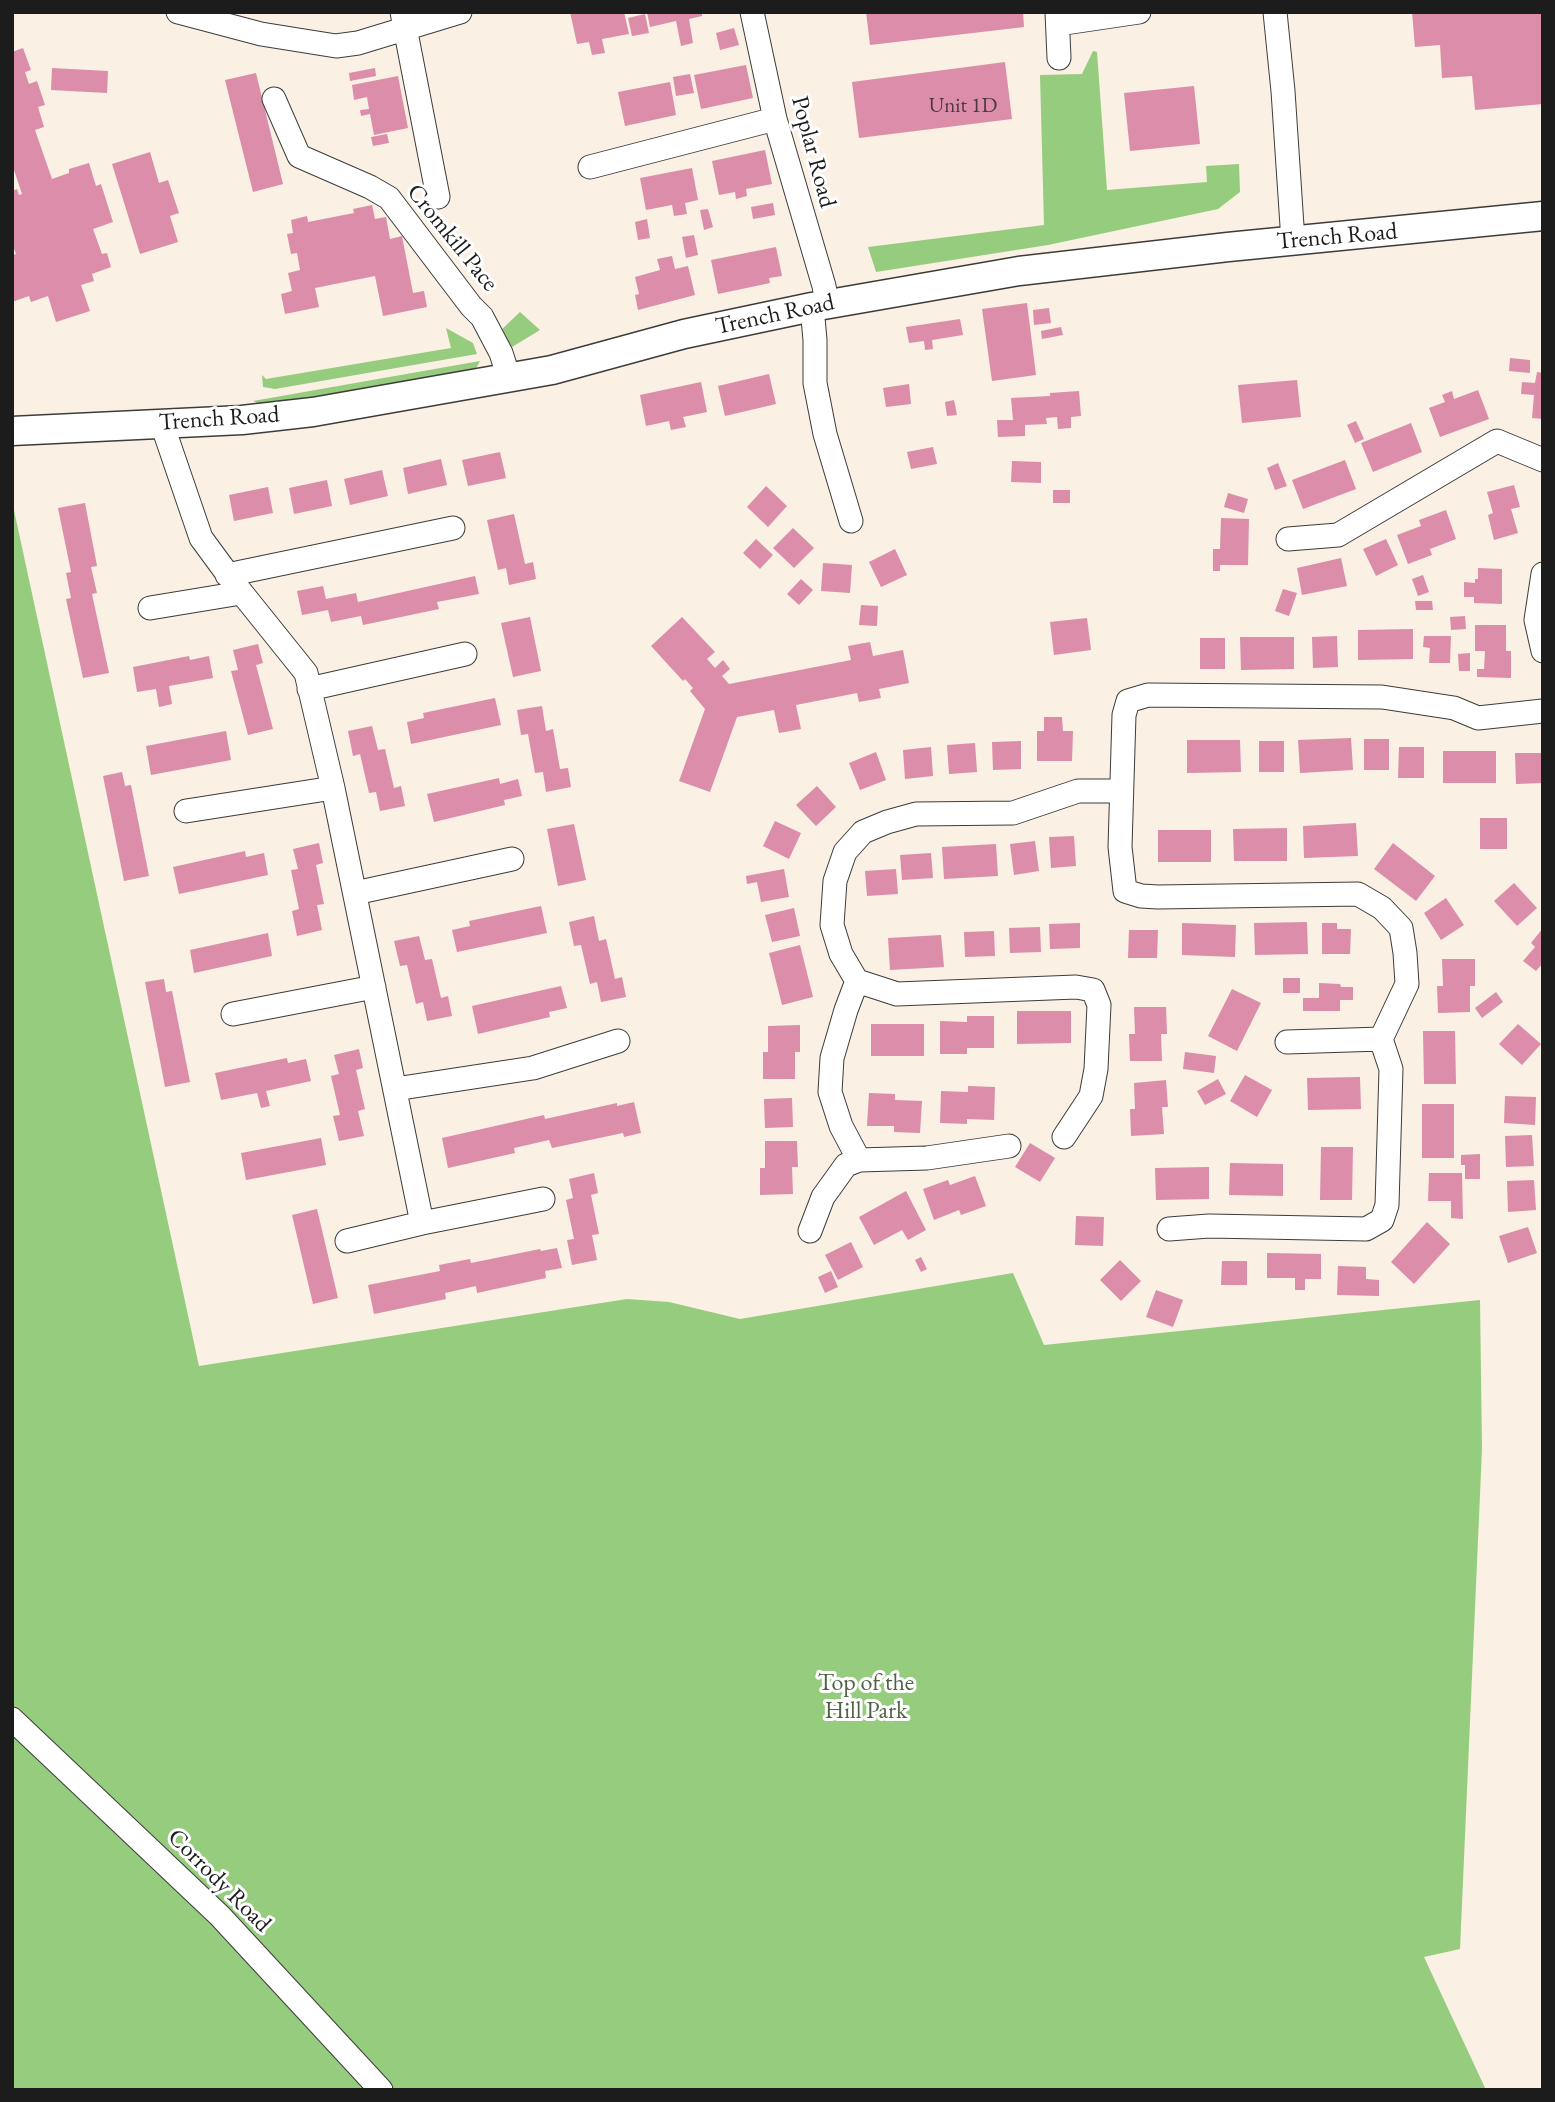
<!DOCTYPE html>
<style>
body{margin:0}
#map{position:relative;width:1555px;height:2102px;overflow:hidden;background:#faf0e3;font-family:"EB Garamond",serif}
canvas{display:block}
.frame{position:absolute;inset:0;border:14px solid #1c1c1c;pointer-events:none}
</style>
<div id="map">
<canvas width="1555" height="2102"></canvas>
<div class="frame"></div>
</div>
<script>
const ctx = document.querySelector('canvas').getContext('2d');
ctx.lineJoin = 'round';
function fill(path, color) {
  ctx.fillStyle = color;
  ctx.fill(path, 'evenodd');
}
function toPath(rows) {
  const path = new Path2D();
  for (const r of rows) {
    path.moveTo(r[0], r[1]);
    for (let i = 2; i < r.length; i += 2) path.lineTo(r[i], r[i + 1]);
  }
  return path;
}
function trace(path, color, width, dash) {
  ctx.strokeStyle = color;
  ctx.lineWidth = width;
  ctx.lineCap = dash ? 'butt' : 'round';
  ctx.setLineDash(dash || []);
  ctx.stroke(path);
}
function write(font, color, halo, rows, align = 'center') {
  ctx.font = font + ' "EB Garamond",serif';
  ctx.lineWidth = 6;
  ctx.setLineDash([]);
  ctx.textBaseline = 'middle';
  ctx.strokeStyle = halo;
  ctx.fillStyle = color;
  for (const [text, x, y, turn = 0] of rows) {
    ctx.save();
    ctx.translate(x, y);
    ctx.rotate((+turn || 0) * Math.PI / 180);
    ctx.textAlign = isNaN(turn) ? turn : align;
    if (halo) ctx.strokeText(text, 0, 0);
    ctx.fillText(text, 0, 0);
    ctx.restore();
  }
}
fill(toPath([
 [1093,51,1097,52,1107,190,1207,182,1206,166,1239,164,1240,192,1218,209,1048,245,876,272,868,247,1044,225,1040,75,1082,74],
 [520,312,540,330,512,347,498,333],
 [446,328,473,343,477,354,275,389,263,387,262,375,266,379,451,348],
 [480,361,474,372,286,403,262,405,253,401],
 [12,501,199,1366,627,1299,669,1302,740,1319,1013,1273,1044,1345,1480,1300,1482,1449,1460,1949,1424,1957,1486,2090,12,2090]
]), '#96cc7d');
fill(toPath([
 [570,12,624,12,629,34,602,39,605,53,592,55,589,42,577,44],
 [647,12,702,12,702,16,689,19,693,43,681,46,676,21,650,27],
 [866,12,1023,12,1024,27,870,45],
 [1412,12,1543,12,1543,104,1475,110,1472,76,1442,78,1440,45,1415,47],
 [645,14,649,33,632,36,628,18],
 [734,28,739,45,720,50,716,33],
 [23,48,31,70,25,72,29,84,37,81,45,105,38,107,44,127,35,130,52,179,69,173,69,169,89,163,96,186,101,184,113,222,93,229,102,254,107,253,111,267,92,274,94,281,81,285,90,311,56,322,48,296,31,302,29,296,12,302,12,255,16,254,12,243,12,191,17,189,19,195,22,194,12,164,12,52],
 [1005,62,1012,119,859,138,852,82],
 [746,65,753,98,701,109,694,75],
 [52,68,108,71,107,93,51,90],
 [375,68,376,76,350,81,349,73],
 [256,73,283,184,253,192,225,80],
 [690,74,694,93,676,96,673,77],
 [398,76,408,128,374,135,370,114,361,116,360,110,369,109,367,97,354,100,352,85],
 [670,82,676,115,625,126,618,92],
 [1194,86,1200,144,1130,151,1124,93],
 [387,134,389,143,373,146,371,137],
 [765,150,772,184,746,189,747,196,736,199,735,192,719,195,712,161],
 [150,152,159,183,168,180,179,213,170,216,178,242,140,254,112,164],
 [692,168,698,200,685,203,687,214,674,216,672,205,646,210,640,178],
 [773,203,775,215,753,219,751,207],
 [372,205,375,219,386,217,390,239,402,236,413,293,424,291,427,307,383,316,375,276,315,288,319,307,285,314,281,294,292,291,288,273,300,270,297,253,291,254,287,234,293,233,291,220,307,216,308,222,354,213,353,209],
 [708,209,713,227,704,230,700,210],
 [647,219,650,238,638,240,635,222],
 [694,235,698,255,686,258,682,237],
 [776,247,782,276,769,278,770,283,718,294,711,260],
 [672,256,675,269,688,266,695,295,638,310,635,295,639,294,635,277,660,270,657,259],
 [1027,303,1036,375,992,381,982,309],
 [1049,308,1051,323,1034,325,1033,310],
 [960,319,963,335,932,340,933,349,925,350,924,341,909,343,906,327],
 [1061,327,1063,335,1042,339,1041,331],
 [1510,358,1530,360,1530,373,1509,371],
 [1537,372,1543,373,1543,419,1532,418,1534,395,1521,394,1522,382,1535,383],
 [769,374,776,404,725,416,718,386],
 [1297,380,1301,417,1242,423,1238,385],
 [701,382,707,412,683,417,686,427,671,430,669,421,646,426,640,395],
 [909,384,911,404,886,407,883,388],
 [1478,390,1489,419,1440,437,1429,408,1445,402,1442,395,1452,391,1454,399],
 [1079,391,1081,416,1071,417,1071,428,1058,429,1057,417,1046,418,1047,424,1025,425,1025,436,998,437,997,420,1013,420,1011,398,1050,396,1050,393],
 [954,400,957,415,947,416,945,402],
 [1356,421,1364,439,1355,443,1347,425],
 [1411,423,1422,452,1373,472,1361,443],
 [933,447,937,464,911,469,907,452],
 [500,452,506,478,468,486,462,460],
 [441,459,447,485,408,494,403,468],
 [1345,460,1356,489,1303,509,1292,480],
 [1012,461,1041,462,1041,483,1011,482],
 [1278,463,1287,486,1275,490,1267,468],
 [382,470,388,496,350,505,344,479],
 [327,480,332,506,294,514,289,488],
 [1514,485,1520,507,1511,509,1518,533,1494,540,1488,515,1493,513,1487,492],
 [766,486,787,506,768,527,747,507],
 [268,487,273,513,234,521,229,495],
 [1053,490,1070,490,1070,503,1053,503],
 [1228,493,1248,499,1244,513,1224,507],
 [85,503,97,566,91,567,97,593,92,594,109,673,83,678,66,599,71,598,66,573,71,572,58,508],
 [1446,510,1456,539,1430,549,1432,555,1408,564,1397,535,1421,526,1419,520],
 [514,514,525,564,533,562,536,579,509,585,506,568,498,570,487,520],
 [1221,518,1249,519,1248,565,1220,565,1220,571,1213,571,1213,549,1220,549],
 [793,528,814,548,794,568,773,548],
 [756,539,773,555,760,569,743,553],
 [1386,539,1398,565,1376,576,1363,549],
 [895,549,907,575,881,587,869,562],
 [1341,558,1347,586,1302,595,1297,568],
 [823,563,852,565,850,593,821,591],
 [1478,568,1502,569,1502,604,1474,603,1474,597,1464,597,1464,582,1475,583,1475,579,1478,579],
 [1423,575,1429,592,1418,596,1412,579],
 [475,576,479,594,437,602,439,609,363,625,361,616,331,622,328,610,302,615,297,591,323,586,326,599,356,593,358,602],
 [801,579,813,590,799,605,787,594],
 [1283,589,1297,593,1289,616,1275,611],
 [1415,601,1432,601,1433,610,1416,610],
 [861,605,878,606,877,626,859,625],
 [1465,616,1466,629,1451,630,1450,617],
 [530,617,541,671,513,677,501,623],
 [682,617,715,652,707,659,715,668,723,660,730,669,722,676,729,684,851,660,848,646,870,642,873,656,903,650,909,683,879,689,881,698,859,702,857,693,796,705,801,729,779,733,774,710,737,717,710,792,679,781,705,709,690,691,693,688,685,679,683,681,651,646],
 [1087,618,1091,650,1054,655,1050,622],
 [1475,625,1506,625,1506,651,1511,651,1511,678,1477,677,1477,669,1484,669,1485,651,1475,651],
 [1413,629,1413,659,1358,660,1358,630],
 [1337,636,1338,667,1313,668,1312,637],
 [1424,636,1451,636,1450,663,1429,663,1430,648,1423,647],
 [1240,637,1294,637,1294,669,1241,670],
 [1200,638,1225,638,1225,669,1200,669],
 [258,644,263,663,256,665,273,729,248,735,231,671,238,670,233,650],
 [1470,653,1470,671,1459,671,1458,654],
 [189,656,190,660,209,656,213,678,169,686,172,704,159,707,156,689,137,692,133,667],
 [495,698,501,725,411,744,407,722,424,718,423,713],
 [542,706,546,731,553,729,560,769,568,768,571,787,546,792,543,772,535,773,528,734,521,735,517,710],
 [1044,717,1062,717,1063,731,1073,731,1072,761,1037,761,1037,731,1044,731],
 [372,726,378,750,385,749,394,788,401,786,405,806,380,811,376,792,369,793,360,754,353,756,348,731],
 [226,731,231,760,151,775,146,746],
 [1351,738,1353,770,1300,773,1298,740],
 [1364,739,1389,739,1389,770,1364,770],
 [1187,740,1240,740,1241,772,1187,773],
 [1021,741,1021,769,993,770,992,742],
 [1259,741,1284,741,1284,772,1259,772],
 [975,743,977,772,949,774,947,745],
 [931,747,933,776,905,779,903,750],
 [1399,747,1424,747,1424,778,1398,778],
 [1443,751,1496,751,1496,783,1443,783],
 [876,752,886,780,860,790,849,763],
 [1515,753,1543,753,1543,783,1516,784],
 [122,772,125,786,131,785,149,876,124,881,103,776],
 [499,778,500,784,518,779,522,796,504,800,505,805,434,822,427,794],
 [817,786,836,807,816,826,796,805],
 [1480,818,1507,818,1507,849,1480,849],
 [775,821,801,833,789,859,763,846],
 [1356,823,1358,856,1304,858,1303,826],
 [574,824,586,880,558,886,547,829],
 [1287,828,1287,861,1234,861,1233,829],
 [1158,830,1211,830,1211,862,1158,862],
 [1074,836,1076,866,1051,868,1049,837],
 [1035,841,1039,871,1014,875,1010,844],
 [319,843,323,863,316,865,324,904,317,905,322,930,297,936,292,911,299,909,291,870,298,869,293,849],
 [1393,843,1435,876,1416,901,1374,869],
 [996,844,998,876,944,879,942,847],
 [245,851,246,857,264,853,268,875,179,894,173,867],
 [931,853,933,878,902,880,900,855],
 [784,869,789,897,761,902,757,882,747,884,746,876],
 [896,869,898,894,867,896,865,871],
 [1514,883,1537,908,1517,926,1494,901],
 [1446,898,1464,925,1441,940,1424,913],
 [541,906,547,933,457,952,452,930,470,926,469,921],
 [794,908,800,936,772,942,765,915],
 [594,916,599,941,606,939,615,979,622,977,626,997,601,1002,597,982,590,984,581,945,574,946,569,922],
 [1307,922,1308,954,1255,955,1254,923],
 [1080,923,1080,948,1050,949,1049,924],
 [1182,923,1236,925,1235,957,1182,955],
 [1322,923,1337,923,1337,929,1351,929,1350,954,1322,954],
 [1040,927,1041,952,1010,953,1009,928],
 [1543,928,1543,963,1536,971,1523,961,1535,947,1531,943],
 [1129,930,1158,930,1157,958,1128,958],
 [994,931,995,956,965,957,964,932],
 [268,933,272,956,194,973,190,950],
 [941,935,944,967,890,970,888,938],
 [419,936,425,960,432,959,441,998,448,996,452,1016,427,1021,423,1002,416,1004,407,965,400,966,394,941],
 [800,945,813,997,782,1005,769,953],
 [1442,959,1475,959,1475,986,1470,986,1470,1012,1438,1013,1437,986,1443,986],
 [1283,978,1300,978,1300,993,1283,993],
 [164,979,166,992,172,991,190,1082,165,1087,145,982],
 [1319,983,1340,984,1341,987,1353,987,1353,1000,1340,1000,1340,1011,1303,1011,1303,998,1319,998],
 [561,986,567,1008,549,1012,550,1017,478,1034,472,1006],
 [1232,989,1261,1003,1237,1051,1208,1036],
 [1496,992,1503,1002,1482,1018,1475,1008],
 [1134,1007,1166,1007,1167,1034,1161,1034,1162,1061,1130,1061,1129,1034,1135,1034],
 [1017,1011,1071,1011,1071,1043,1017,1044],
 [967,1016,994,1016,994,1048,967,1048,967,1054,940,1054,940,1021,967,1022],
 [871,1024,924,1024,924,1056,871,1056],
 [1518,1024,1541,1044,1522,1065,1499,1044],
 [800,1025,800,1052,795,1052,795,1079,763,1079,763,1052,768,1052,768,1026],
 [1423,1031,1455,1031,1456,1084,1424,1084],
 [359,1049,363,1068,356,1070,365,1109,358,1111,364,1136,339,1141,333,1116,340,1115,331,1076,339,1074,334,1055],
 [1185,1052,1216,1056,1214,1073,1183,1069],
 [287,1058,288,1063,306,1059,311,1081,266,1091,270,1106,261,1108,257,1093,221,1100,215,1073],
 [1245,1075,1272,1090,1257,1117,1230,1101],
 [1360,1077,1361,1109,1308,1110,1307,1078],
 [1218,1079,1226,1094,1205,1105,1197,1091],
 [1166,1080,1168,1107,1162,1107,1164,1134,1131,1136,1130,1109,1135,1109,1134,1083],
 [968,1086,995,1087,994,1120,967,1119,967,1124,940,1123,941,1091,968,1092],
 [869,1093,895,1094,895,1100,922,1101,920,1133,894,1132,894,1126,867,1126],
 [1505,1096,1536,1097,1535,1125,1504,1123],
 [792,1098,793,1127,765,1128,764,1099],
 [634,1102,641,1133,624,1137,623,1133,552,1148,549,1140,514,1148,515,1153,448,1168,442,1138,544,1115,545,1119,617,1103,617,1106],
 [1422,1104,1454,1104,1454,1158,1422,1158],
 [1532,1135,1534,1166,1506,1167,1505,1136],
 [321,1138,326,1165,246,1180,241,1153],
 [765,1141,797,1141,798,1167,792,1167,793,1194,760,1195,760,1168,765,1168],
 [1030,1143,1055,1158,1040,1182,1015,1167],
 [1321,1147,1353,1147,1352,1200,1320,1200],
 [1480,1154,1480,1179,1465,1179,1465,1165,1461,1165,1461,1155],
 [1230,1163,1283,1164,1283,1196,1229,1195],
 [1209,1167,1209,1199,1156,1200,1155,1168],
 [594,1173,598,1193,591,1195,599,1234,592,1235,597,1260,572,1265,567,1240,574,1239,566,1200,573,1198,569,1179],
 [1429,1173,1462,1173,1463,1219,1451,1218,1451,1201,1428,1201],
 [975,1176,986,1206,961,1215,959,1210,934,1220,923,1189,948,1180,950,1185],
 [1534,1180,1536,1210,1508,1212,1507,1181],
 [906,1191,926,1230,908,1240,902,1230,874,1245,859,1217],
 [317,1209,338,1298,313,1304,292,1215],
 [1076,1216,1104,1217,1103,1246,1075,1245],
 [1427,1222,1450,1244,1414,1284,1391,1262],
 [1528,1227,1537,1253,1508,1263,1499,1236],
 [851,1242,863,1267,838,1280,825,1255],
 [557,1248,562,1268,545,1271,546,1278,477,1293,476,1286,445,1293,446,1299,374,1314,368,1285,440,1271,439,1265,470,1259,471,1263,540,1249,541,1251],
 [1267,1253,1321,1254,1321,1279,1305,1279,1305,1290,1295,1290,1295,1278,1267,1278],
 [921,1257,927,1269,921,1272,915,1260],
 [1120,1260,1141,1281,1121,1301,1100,1280],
 [1222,1261,1247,1261,1247,1285,1221,1285],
 [1338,1266,1366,1267,1366,1279,1379,1280,1379,1296,1337,1295],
 [831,1271,838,1287,825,1293,818,1277],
 [1156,1290,1183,1300,1173,1327,1146,1317]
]), '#db8daa');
const minor = toPath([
 [178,12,261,34,336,46,358,43,460,12],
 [402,12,438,197],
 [752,12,775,119,824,286,827,304],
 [1057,12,1059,58],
 [1275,12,1283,91,1293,241],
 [1058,24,1139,12],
 [274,99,299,156,370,187,389,198,471,306,482,317,501,353,509,378],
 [590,167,775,119],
 [812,307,815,340,815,383,825,434,851,521],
 [162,424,201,538,237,587,306,673,333,788,422,1223],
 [1288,539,1338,535,1497,441,1543,460],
 [1543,574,1536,620,1543,651],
 [227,575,453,528],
 [150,608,241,593],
 [309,689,465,654],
 [186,811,333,788],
 [355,893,512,859],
 [857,981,846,1010,832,1058,830,1092,841,1126,859,1160],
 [233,1014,374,987],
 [1287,1042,1381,1039],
 [395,1089,533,1068,618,1041],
 [1064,1137,1091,1096,1096,1069,1099,1005,1093,990,1076,987,897,994,857,981,841,954,832,925,835,881,845,852,863,832,887,822,916,814,1013,813,1078,791,1121,791],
 [1169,1229,1209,1226,1366,1229,1382,1220,1387,1205,1391,1069,1381,1039,1407,984,1405,953,1401,928,1382,908,1358,894,1158,897,1141,896,1125,891,1120,847,1124,715,1128,701,1148,695,1382,697,1454,708,1478,718,1543,711],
 [810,1231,823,1197,846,1165,859,1160,927,1158,1009,1146],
 [347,1241,422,1223,543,1199],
 [12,1719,220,1916,381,2090]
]);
const tertiary = toPath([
 [12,431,242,420,313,412,552,370,684,334,812,307,1019,271,1228,247,1543,216]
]);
trace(minor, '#3d3c3a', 25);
trace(tertiary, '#3d3c3a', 31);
trace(minor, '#fff', 23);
trace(tertiary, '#fff', 28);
write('21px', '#4c3840', null, [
 ["Unit 1D",963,106]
]);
write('24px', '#1c1c1c', '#fff', [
 ["Poplar Road",813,152,75],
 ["Trench Road",1337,237,-5],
 ["Cromkill Pace",452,238,51],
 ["Trench Road",775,315,-12],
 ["Trench Road",219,419,-4],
 ["Corrody Road",219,1881,45]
]);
write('24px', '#4d6243', '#fff', [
 ["Top of the",866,1683],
 ["Hill Park",866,1711]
]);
</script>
